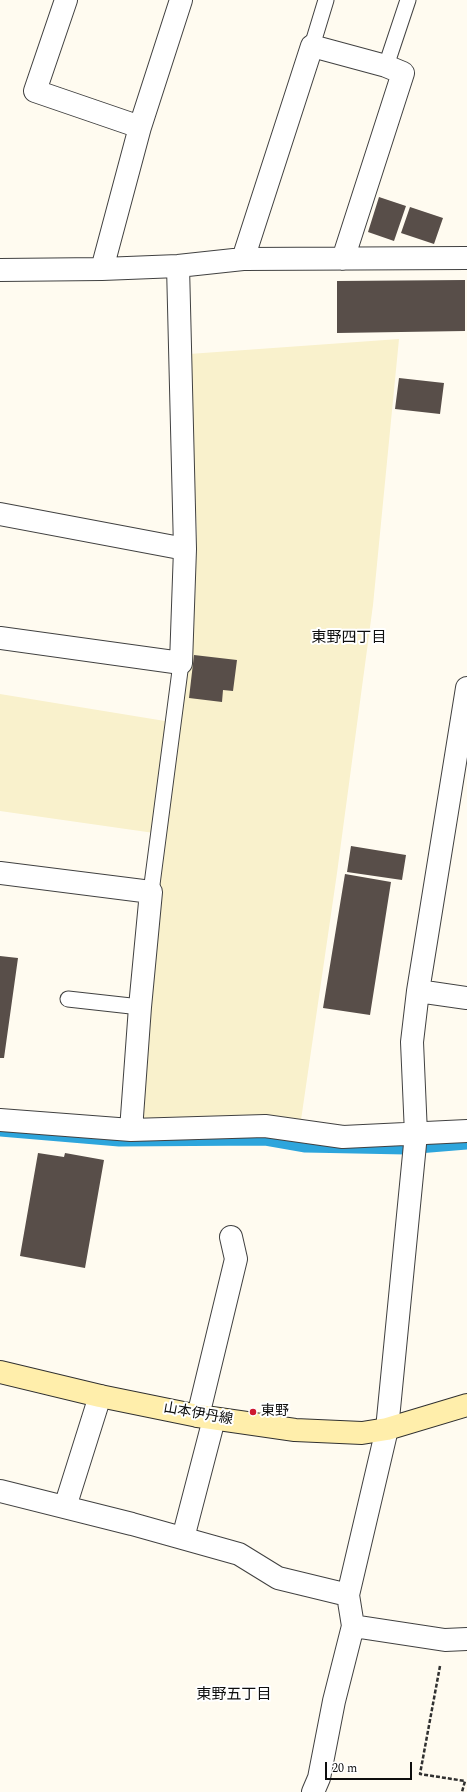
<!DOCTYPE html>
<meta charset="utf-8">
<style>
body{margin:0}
#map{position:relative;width:467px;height:1792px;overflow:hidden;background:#fffbf0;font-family:Spectral,serif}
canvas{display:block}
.scale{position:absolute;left:325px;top:1762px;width:87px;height:18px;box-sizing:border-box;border:2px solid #0e0e0e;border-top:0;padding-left:5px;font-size:12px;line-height:14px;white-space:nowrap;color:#0e0e0e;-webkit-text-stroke:3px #fff;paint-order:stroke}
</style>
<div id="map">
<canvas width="467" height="1792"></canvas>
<div class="scale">20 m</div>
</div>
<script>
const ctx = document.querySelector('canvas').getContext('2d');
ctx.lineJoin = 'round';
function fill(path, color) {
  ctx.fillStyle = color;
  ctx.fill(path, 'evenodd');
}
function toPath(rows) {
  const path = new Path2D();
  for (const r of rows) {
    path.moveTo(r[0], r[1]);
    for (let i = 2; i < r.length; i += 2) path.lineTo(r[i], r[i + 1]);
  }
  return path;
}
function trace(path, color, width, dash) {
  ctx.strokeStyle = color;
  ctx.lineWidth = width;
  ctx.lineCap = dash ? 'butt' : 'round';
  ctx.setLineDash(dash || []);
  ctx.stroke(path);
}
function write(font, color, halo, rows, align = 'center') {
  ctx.font = font + ' Spectral,"Noto Sans JP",serif';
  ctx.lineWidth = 4;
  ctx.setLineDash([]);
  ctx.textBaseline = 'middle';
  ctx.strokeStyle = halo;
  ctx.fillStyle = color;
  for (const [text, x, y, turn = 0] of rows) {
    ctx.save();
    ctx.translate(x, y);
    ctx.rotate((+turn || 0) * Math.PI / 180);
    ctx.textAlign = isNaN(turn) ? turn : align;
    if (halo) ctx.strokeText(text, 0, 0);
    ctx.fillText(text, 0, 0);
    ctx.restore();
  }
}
fill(toPath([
 [399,339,373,605,337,873,301,1120,146,1123,139,1114,157,894,195,600,197,534,189,354],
 [0,694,171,722,154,833,0,811]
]), '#f9f1cc');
trace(toPath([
 [0,1132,119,1142,265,1141,305,1148,406,1150,467,1145]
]), '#2da5dc', 9);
fill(toPath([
 [379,197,406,206,394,241,368,232],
 [410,207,443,218,434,244,401,233],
 [465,280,465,331,337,333,337,281],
 [399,378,444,383,440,414,395,409],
 [194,655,237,660,233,691,223,690,222,702,189,698],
 [351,846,406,855,402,880,347,872],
 [345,874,391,882,370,1015,323,1008],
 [0,956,18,958,4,1058,0,1058],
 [38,1153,64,1157,65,1153,104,1160,85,1268,20,1256]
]), '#584e49');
const lane = toPath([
 [312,46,326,0],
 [386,66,408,0],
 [151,892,181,663],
 [68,999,140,1007]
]);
const street = toPath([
 [66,0,35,91,140,127,102,269],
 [140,127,181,0],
 [243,259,312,46,386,66,403,73,343,259],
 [0,270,102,269,178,266,243,259,467,258],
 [0,514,185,549],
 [0,638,181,663,185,549,178,266],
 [0,873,151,892,140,1007,131,1130,0,1120],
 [418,991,467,998],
 [131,1130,265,1126,343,1137,467,1131],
 [198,1416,236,1259,231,1237],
 [0,1491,132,1524,239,1554,278,1578,348,1595],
 [65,1507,100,1396],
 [183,1538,214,1419],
 [353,1626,445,1640,467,1639],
 [313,1792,319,1778,334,1701,353,1626,348,1595,387,1429,416,1134,412,1042,418,991,467,688]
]);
const secondary = toPath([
 [0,1372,100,1396,198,1416,295,1430,362,1433,387,1429,467,1405]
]);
trace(lane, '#414141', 17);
trace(street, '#414141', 24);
trace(secondary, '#303030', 24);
trace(toPath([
 [440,1666,420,1774,465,1781,462,1792]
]), '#303030', 2.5, [4, 2]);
trace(lane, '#fff', 15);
trace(street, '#fff', 22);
trace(secondary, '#ffeeab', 22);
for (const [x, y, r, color] of [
 [253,1412,4,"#ce172f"]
]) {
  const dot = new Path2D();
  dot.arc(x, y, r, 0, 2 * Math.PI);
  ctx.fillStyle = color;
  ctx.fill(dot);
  trace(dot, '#fff', 1.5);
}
write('14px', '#0e0e0e', '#fff', [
 ["東野",261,1412]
], 'left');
write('14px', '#0e0e0e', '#fff', [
 ["山本伊丹線",198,1415,10]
]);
write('15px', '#0e0e0e', '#fff', [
 ["東野四丁目",349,639],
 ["東野五丁目",234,1696]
]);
</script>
